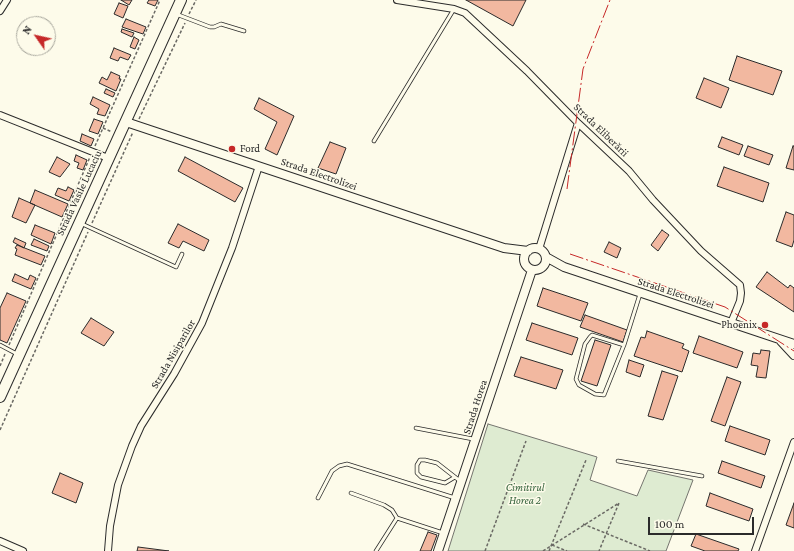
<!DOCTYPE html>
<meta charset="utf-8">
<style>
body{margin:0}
#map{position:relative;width:794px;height:551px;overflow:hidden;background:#fdfbea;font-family:"Crimson Pro",serif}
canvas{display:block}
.north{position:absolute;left:16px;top:16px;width:40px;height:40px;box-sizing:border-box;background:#fdfbea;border:1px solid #a9a89e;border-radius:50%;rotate:304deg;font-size:11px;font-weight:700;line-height:16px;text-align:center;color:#2b2b2b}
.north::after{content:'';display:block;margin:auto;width:14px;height:18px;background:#c62828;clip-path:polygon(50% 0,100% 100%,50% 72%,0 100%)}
.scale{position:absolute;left:648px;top:517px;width:106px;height:18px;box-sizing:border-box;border:2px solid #2b2b2b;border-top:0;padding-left:5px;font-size:12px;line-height:14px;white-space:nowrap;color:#2b2b2b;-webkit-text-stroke:3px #fdfbea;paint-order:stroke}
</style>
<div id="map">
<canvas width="794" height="551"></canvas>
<div class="north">N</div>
<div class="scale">100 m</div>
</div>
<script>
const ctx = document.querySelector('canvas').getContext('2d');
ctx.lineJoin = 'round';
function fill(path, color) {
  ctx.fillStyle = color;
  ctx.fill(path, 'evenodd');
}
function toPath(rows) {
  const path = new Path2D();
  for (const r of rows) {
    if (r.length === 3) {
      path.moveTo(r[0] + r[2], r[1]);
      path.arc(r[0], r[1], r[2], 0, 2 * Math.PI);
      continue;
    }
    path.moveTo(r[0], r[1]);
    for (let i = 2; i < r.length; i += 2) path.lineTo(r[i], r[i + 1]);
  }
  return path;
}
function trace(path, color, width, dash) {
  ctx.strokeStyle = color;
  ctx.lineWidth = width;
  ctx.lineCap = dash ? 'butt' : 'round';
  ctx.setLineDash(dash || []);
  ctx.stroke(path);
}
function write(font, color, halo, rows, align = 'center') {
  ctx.font = font + ' "Crimson Pro",serif';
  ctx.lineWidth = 3;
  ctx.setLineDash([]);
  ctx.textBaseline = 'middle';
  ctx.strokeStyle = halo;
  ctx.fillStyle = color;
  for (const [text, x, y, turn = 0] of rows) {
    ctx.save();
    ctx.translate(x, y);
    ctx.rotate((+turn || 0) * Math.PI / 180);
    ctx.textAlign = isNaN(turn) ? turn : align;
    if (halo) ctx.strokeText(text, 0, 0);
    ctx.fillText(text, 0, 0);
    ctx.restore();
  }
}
const green = toPath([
 [488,424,597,457,590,480,637,496,648,470,693,480,666,551,448,551,488,424]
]);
fill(green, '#deebd1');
trace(green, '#74746e', 1);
const building = toPath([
 [121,0,132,0,129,5,121,0],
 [149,0,158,0,155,6,147,3,149,0],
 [466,0,526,0,513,26,466,0],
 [119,3,128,6,123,18,114,14,119,3],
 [126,19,146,27,143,34,122,27,126,19],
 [122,29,134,33,132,37,121,32,122,29],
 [134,37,139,40,135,49,130,47,134,37],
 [114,48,131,55,128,60,120,57,118,61,110,58,114,48],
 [737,56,782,71,773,95,729,80,737,56],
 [111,72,120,76,119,79,121,79,116,91,99,83,102,77,107,80,111,72],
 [704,78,729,88,721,108,696,98,704,78],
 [106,89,115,93,113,97,104,93,106,89],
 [93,97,110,105,105,116,97,114,99,109,90,104,93,97],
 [259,98,294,116,277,155,265,149,277,122,254,109,259,98],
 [94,119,103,122,98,134,89,131,94,119],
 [82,134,94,139,91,146,80,141,82,134],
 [722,137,743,145,739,155,718,147,722,137],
 [330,142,346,148,336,174,318,168,330,142],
 [748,146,773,155,769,165,744,156,748,146],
 [793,146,794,146,794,170,786,168,793,146],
 [76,155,87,160,83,170,77,168,79,163,74,161,76,155],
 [57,157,70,164,60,177,49,172,57,157],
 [185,157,243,188,235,202,178,171,185,157],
 [724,167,769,183,763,202,717,186,724,167],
 [68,187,74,190,69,201,55,195,58,188,66,191,68,187],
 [35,190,68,204,62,217,30,203,35,190],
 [19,198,35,205,26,223,12,217,19,198],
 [786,212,794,215,794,240,792,247,776,241,786,212],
 [178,224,209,240,204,251,183,241,179,248,168,243,178,224],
 [35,225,55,233,51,244,31,235,35,225],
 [662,230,669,235,658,251,651,245,662,230],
 [15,238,26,243,24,248,13,242,15,238],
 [34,239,49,246,47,251,31,245,34,239],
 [609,242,621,248,617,258,604,252,609,242],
 [17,245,45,256,41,265,15,255,17,249,15,248,17,245],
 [767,272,788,288,790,285,794,288,794,312,756,287,767,272],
 [15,274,28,280,30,275,36,278,31,289,12,281,15,274],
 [543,288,588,303,581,321,537,306,543,288],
 [7,293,26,301,7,343,0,340,0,308,7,293],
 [585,315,627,330,623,342,580,327,585,315],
 [91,318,114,332,104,346,81,333,91,318],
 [532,323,578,338,572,355,526,340,532,323],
 [647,331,684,344,682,348,689,351,682,372,634,356,641,337,645,338,647,331],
 [699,336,743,352,737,368,693,353,699,336],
 [595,340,611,345,597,386,581,381,595,340],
 [761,350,770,351,766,378,756,377,758,366,751,365,753,353,760,354,761,350],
 [521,357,563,370,556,389,514,376,521,357],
 [629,360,644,365,640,377,626,372,629,360],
 [662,371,678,376,663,420,648,416,662,371],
 [727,377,741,382,725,426,711,421,727,377],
 [730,426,770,440,765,455,725,441,730,426],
 [722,461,765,476,761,488,718,473,722,461],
 [60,473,83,483,76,503,52,493,60,473],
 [710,493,753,509,749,521,706,506,710,493],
 [794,503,794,528,786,525,794,503],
 [428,532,437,535,431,551,420,551,428,532],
 [696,534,739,549,738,551,705,551,691,546,696,534],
 [138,547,169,551,137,551,138,547]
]);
fill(building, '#f2b8a0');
trace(building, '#2b2b2b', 1);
const service = toPath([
 [176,14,210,27,214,27,221,24,244,31],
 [374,141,454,9],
 [80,223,176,267,182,254],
 [0,345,17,354],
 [624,345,592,335,590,337,585,344,576,379,579,385,595,394,604,395,624,345,640,294],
 [416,428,473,439],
 [618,461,702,476],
 [455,477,445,483,421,477,417,473,417,465,420,460,425,460,437,463,460,481],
 [351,493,384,505,392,510,397,518,443,533],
 [318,498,332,471,339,466,347,464,455,498],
 [376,551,397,518]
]);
const minor = toPath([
 [397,0,454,9,465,13,527,71,578,123,629,171,653,200,701,251,740,285,741,293,740,301,731,323],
 [0,11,7,0],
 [0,115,108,158],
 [539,249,578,123],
 [0,541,23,551],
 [108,551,110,526,118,485,132,446,141,426,174,374,202,323,232,248,259,166],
 [755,551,794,442]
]);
const tertiary = toPath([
 [126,122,504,248,528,251],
 [535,259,11],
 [546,257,564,267,794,344],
 [781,341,794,355],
 [438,551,532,270]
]);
const primary = toPath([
 [0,397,181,0]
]);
trace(service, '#2b2b2b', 4.5);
trace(minor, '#2b2b2b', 8);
trace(tertiary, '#2b2b2b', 10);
trace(primary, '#2b2b2b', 12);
trace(toPath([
 [189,14,196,0],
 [139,119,185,23],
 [103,128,112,132],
 [95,146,160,0],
 [92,223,133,132],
 [9,345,90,157],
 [0,366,5,354],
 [0,430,88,232],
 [583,524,650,551],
 [552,545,567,551],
 [485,551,526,441],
 [543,551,619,503,599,551],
 [549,551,586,460]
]), '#6a6964', 1.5, [3, 2]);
trace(service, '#fdfbea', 3);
trace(minor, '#fdfbea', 6);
trace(tertiary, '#fdfbea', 8);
trace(primary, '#fdfbea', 10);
trace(toPath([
 [567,189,583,69,610,0],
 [570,254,725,307,794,351]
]), '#c62828', 1, [14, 3, 2, 3]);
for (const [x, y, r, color] of [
 [232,149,4,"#c62828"],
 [765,325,4,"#c62828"]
]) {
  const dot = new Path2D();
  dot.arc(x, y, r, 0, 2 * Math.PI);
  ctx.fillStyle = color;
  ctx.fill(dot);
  trace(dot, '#fdfbea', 1.5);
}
write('11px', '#2b2b2b', '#fdfbea', [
 ["Strada Eliberării",601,130,44],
 ["Strada Electrolizei",319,174,19],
 ["Strada Vasile Lucaciu",79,193,-65],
 ["Strada Electrolizei",676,293,18],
 ["Strada Nisiparilor",173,354,-60],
 ["Strada Horea",475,407,-72]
]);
write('11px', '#2b2b2b', '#fdfbea', [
 ["Ford",240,149],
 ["Phoenix",757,325,"right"]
], 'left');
write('italic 11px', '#34623c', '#fdfbea', [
 ["Cimitirul",525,488],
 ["Horea 2",525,501]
]);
</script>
